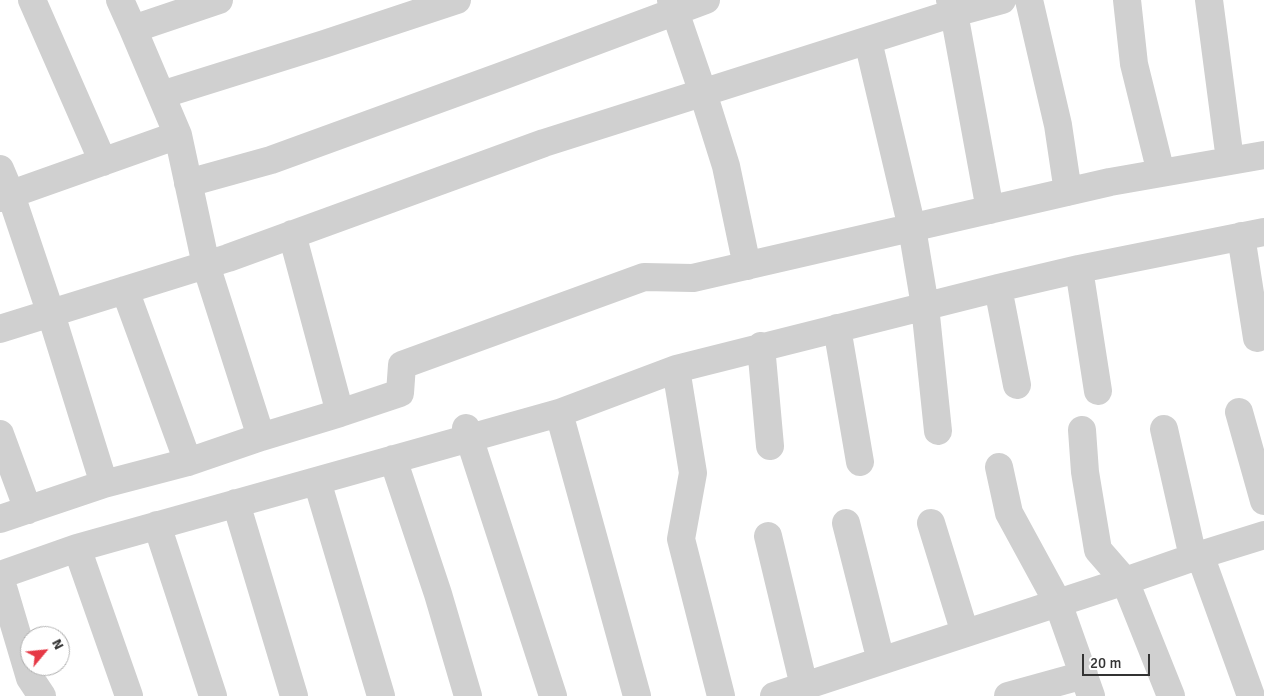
<!DOCTYPE html>
<style>
body{margin:0}
#map{position:relative;width:1264px;height:696px;overflow:hidden;background:#fff;font-family:Signika,sans-serif}
canvas{display:block}
.north{position:absolute;left:20px;top:626px;width:50px;height:50px;box-sizing:border-box;background:#fff;border:1px solid #adadad;border-radius:50%;rotate:62deg;font-size:14px;font-weight:700;line-height:20px;text-align:center;color:#333}
.north::after{content:'';display:block;margin:auto;width:18px;height:22px;background:#e63946;clip-path:polygon(50% 0,100% 100%,50% 72%,0 100%)}
.scale{position:absolute;left:1082px;top:654px;width:68px;height:22px;box-sizing:border-box;border:2px solid #333;border-top:0;padding-left:6px;font-size:15px;line-height:18px;white-space:nowrap;color:#333;-webkit-text-stroke:4px #fff;paint-order:stroke}
</style>
<div id="map">
<canvas width="1264" height="696"></canvas>
<div class="north">N</div>
<div class="scale">20 m</div>
</div>
<script>
const ctx = document.querySelector('canvas').getContext('2d');
ctx.lineJoin = 'round';
function toPath(rows) {
  const path = new Path2D();
  for (const r of rows) {
    path.moveTo(r[0], r[1]);
    for (let i = 2; i < r.length; i += 2) path.lineTo(r[i], r[i + 1]);
  }
  return path;
}
function trace(path, color, width, dash) {
  ctx.strokeStyle = color;
  ctx.lineWidth = width;
  ctx.lineCap = dash ? 'butt' : 'round';
  ctx.setLineDash(dash || []);
  ctx.stroke(path);
}
trace(toPath([
 [32,0,103,162],
 [120,0,133,29],
 [671,0,703,93,726,166,747,266],
 [950,0,954,13,990,210],
 [1029,0,1058,125,1068,192],
 [1127,0,1134,64,1161,173],
 [1209,0,1230,160],
 [868,41,912,228,925,306,938,431],
 [161,95,324,44,457,0],
 [178,135,206,265,261,437],
 [0,169,11,195,51,314,104,484],
 [188,183,271,160,502,76,706,0],
 [0,198,178,135,133,29,219,0],
 [292,234,340,413,400,393,402,365,644,277,693,278,1110,182,1264,155],
 [1241,236,1257,338],
 [1079,269,1098,391],
 [998,288,1017,385],
 [125,290,188,462],
 [837,328,860,462],
 [0,329,228,258,544,143,954,13,1002,0],
 [761,346,770,446],
 [676,369,693,473,681,539,721,696],
 [1239,412,1264,501],
 [559,413,637,696],
 [466,428,553,696],
 [1164,429,1193,557],
 [1082,430,1085,472,1098,550,1125,581,1171,696],
 [0,434,28,510],
 [393,459,438,594,468,696],
 [999,467,1009,513,1058,603,1091,696],
 [317,481,381,696],
 [236,503,294,696],
 [0,519,104,484,188,462,261,437,340,413],
 [846,523,881,661],
 [931,523,965,633],
 [157,525,213,696],
 [768,536,804,686],
 [77,548,559,413,676,369,998,288,1079,269,1264,232],
 [0,575,77,548,129,696],
 [0,577,30,678,42,696],
 [774,696,1125,581,1200,555],
 [1008,696,1084,675],
 [1251,696,1200,555,1264,535]
]), '#d0d0d0', 28);
</script>
